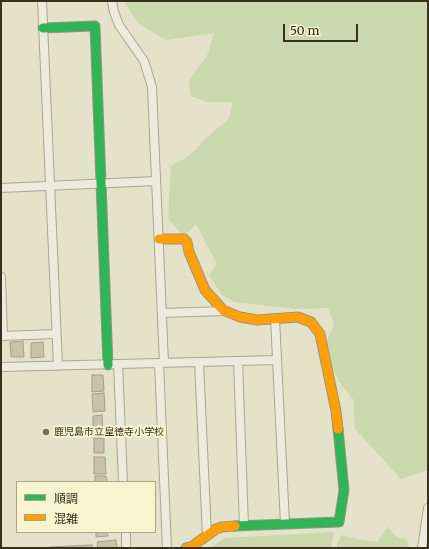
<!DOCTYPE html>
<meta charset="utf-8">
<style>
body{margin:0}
#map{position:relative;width:429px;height:549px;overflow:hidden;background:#e4e3ca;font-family:Merriweather,"Noto Sans JP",serif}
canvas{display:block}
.frame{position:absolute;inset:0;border:2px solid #37301c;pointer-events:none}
.legend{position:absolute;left:16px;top:481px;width:140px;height:52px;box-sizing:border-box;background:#f6f5cf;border:1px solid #aaa687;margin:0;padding:5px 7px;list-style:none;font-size:12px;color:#37301c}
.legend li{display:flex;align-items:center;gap:8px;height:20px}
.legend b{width:20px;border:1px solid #aaa687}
.scale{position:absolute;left:283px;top:24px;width:75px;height:18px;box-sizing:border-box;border:2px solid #37301c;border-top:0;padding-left:5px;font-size:12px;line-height:14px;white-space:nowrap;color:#37301c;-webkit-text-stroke:3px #f6f5cf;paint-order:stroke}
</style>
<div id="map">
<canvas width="429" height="549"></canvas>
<div class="frame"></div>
<ul class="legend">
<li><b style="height:5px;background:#30b455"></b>順調</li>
<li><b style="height:5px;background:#ff9f0a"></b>混雑</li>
</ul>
<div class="scale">50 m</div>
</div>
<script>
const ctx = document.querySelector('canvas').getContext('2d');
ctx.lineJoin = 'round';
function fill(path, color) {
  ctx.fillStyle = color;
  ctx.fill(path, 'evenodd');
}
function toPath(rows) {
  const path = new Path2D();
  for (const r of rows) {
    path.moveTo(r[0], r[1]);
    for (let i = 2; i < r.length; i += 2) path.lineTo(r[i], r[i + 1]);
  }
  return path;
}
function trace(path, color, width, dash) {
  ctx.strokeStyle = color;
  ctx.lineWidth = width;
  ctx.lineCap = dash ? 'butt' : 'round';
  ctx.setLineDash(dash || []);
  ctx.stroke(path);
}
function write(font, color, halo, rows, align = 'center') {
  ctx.font = font + ' Merriweather,"Noto Sans JP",serif';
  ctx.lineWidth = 4;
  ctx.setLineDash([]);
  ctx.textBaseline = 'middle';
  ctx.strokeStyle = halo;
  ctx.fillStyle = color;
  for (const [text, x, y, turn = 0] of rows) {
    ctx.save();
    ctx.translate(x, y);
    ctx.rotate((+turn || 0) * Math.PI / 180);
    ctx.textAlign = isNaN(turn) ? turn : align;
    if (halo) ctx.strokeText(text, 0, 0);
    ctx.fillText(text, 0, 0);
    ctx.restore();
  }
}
fill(toPath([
 [124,1,428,1,428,470,401,479,355,429,353,399,340,383,333,369,327,341,334,324,328,308,297,309,234,302,222,295,209,275,217,264,196,224,184,236,168,219,171,166,189,156,209,135,229,119,233,102,207,102,191,96,189,80,207,56,214,33,166,40,138,23],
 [388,527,397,537,407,539,409,548,337,548,337,544,342,535,357,539,377,542],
 [334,532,331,548,210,548,225,538]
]), '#cbd7ac');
const building = toPath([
 [23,341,24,357,11,357,10,342,23,341],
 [43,342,44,357,31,358,31,343,43,342],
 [92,375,103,375,104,391,92,392,92,375],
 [104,393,105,411,93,412,92,394,104,393],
 [102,415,103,432,93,432,93,416,102,415],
 [94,438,104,438,104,453,94,453,94,438],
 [94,457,105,457,106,474,94,474,94,457],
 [95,476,106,476,107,482,95,482,95,476],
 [96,532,107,532,108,536,96,537,96,532],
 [116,540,117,548,98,548,97,542,116,540],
 [92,545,92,548,49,548,49,547,92,545]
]);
fill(building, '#c8c2ab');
trace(building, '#a49e8a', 1);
const street = toPath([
 [42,1,58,366],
 [112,1,114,12,119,25,144,61,152,87,164,363],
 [1,188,156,181],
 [1,277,3,336],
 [162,313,226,311],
 [275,318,285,524],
 [1,336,56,334],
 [238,361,244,526],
 [199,362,207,536],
 [159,363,167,548],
 [118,364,123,482],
 [1,367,277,360],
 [126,532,126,548],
 [422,548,428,508]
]);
const fast = toPath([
 [43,28,95,26,108,365],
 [235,526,339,522,344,490,338,429]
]);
const slow = toPath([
 [159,239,184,239,187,242,189,252,205,290,223,310,240,317,257,320,298,317,311,322,320,334,336,411,338,429],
 [186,548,191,547,216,529,222,527,235,526]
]);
trace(street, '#a9a694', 10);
trace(fast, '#989684', 11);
trace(slow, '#989684', 11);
trace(street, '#ecebdc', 8);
trace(fast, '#30b455', 9);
trace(slow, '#ff9f0a', 9);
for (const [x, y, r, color] of [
 [46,432,4,"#746f59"]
]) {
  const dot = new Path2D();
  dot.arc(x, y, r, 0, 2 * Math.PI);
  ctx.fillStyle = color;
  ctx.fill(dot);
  trace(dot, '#f6f5cf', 1.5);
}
write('10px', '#37301c', '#f6f5cf', [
 ["鹿児島市立皇徳寺小学校",54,432]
], 'left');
</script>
